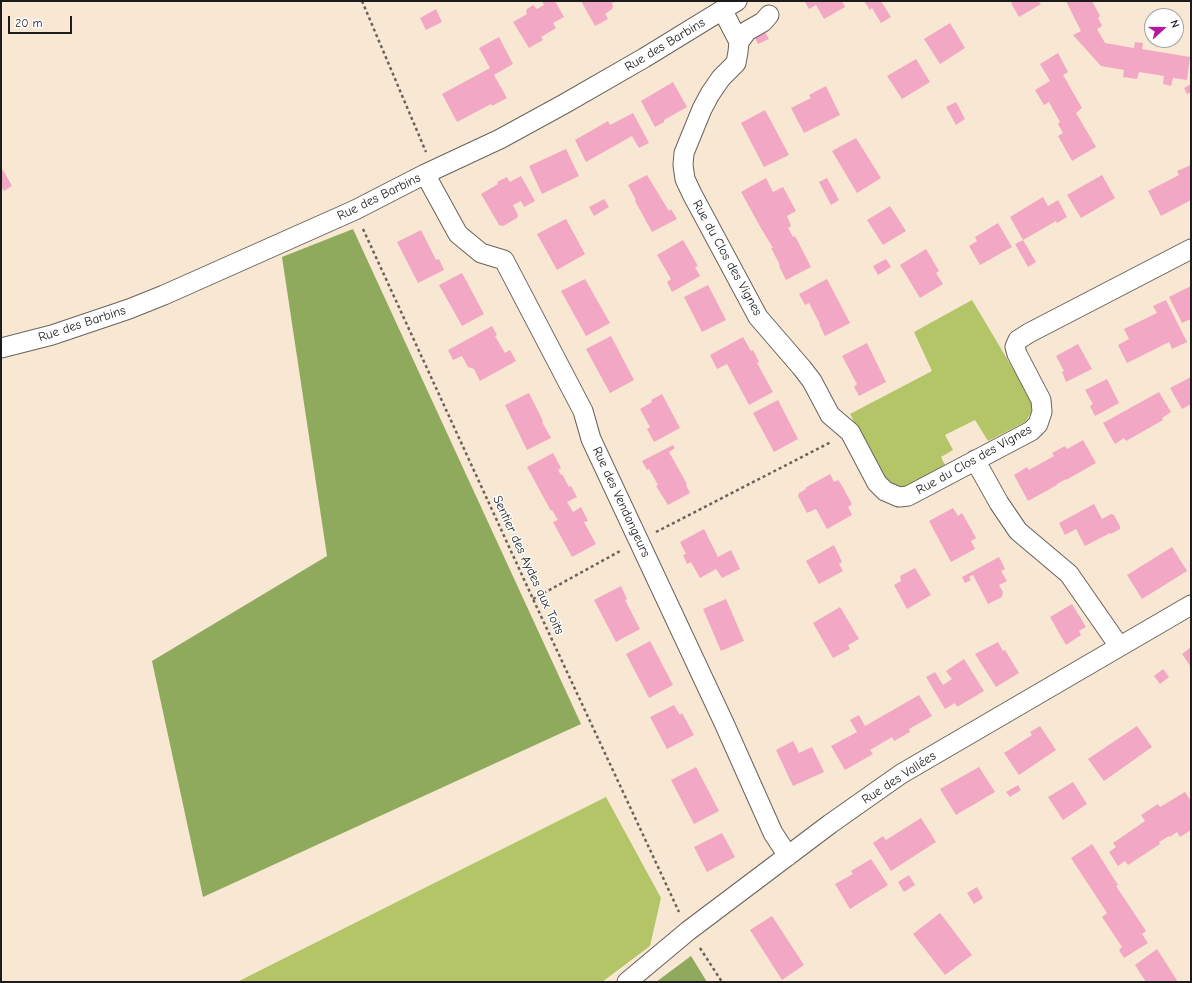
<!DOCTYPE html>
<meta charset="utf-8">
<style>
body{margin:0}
#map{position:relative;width:1192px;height:983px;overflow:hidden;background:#f7e7d3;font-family:"Comic Neue",sans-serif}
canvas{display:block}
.frame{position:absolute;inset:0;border:2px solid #1c1c1c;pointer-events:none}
.north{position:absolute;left:1144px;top:8px;width:40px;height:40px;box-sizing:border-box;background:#fff;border:1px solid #a4a4a4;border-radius:50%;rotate:69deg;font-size:11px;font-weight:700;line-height:16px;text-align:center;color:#1c1c1c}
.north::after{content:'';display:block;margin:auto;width:14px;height:18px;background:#b5179e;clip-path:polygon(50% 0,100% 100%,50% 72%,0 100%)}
.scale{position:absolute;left:8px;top:16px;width:64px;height:18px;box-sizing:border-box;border:2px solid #1c1c1c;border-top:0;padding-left:5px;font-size:12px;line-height:14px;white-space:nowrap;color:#1c1c1c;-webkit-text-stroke:3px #fff;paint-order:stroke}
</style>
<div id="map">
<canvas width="1192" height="983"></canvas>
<div class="frame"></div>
<div class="north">N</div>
<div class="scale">20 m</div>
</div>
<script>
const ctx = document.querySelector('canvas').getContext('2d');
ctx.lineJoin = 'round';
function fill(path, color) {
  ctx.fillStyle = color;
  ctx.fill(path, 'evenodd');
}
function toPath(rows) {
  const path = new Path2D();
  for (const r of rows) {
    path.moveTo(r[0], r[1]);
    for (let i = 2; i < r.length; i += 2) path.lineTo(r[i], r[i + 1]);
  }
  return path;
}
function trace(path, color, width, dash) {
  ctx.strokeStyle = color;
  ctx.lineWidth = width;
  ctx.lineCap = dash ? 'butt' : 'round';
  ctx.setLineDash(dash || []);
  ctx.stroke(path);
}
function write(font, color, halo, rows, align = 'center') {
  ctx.font = font + ' "Comic Neue",sans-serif';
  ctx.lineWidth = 3;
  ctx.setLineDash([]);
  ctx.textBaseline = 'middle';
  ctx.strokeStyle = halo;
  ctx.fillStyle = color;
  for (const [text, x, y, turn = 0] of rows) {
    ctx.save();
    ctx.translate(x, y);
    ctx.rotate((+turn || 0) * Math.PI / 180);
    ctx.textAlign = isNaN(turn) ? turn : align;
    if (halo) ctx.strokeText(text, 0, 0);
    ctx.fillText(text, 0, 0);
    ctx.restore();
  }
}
fill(toPath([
 [972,300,1031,399,1031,413,1025,422,988,441,975,420,945,435,953,450,941,457,945,465,913,484,898,488,889,483,880,473,850,414,932,371,914,332],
 [606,797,661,898,650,946,602,982,237,982]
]), '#b4c568');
fill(toPath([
 [353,229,581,724,203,897,152,661,327,556,282,257],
 [691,956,707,982,656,982]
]), '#8faa5c');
fill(toPath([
 [542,1,555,1,564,17,553,23,556,28,541,37,543,40,529,48,513,22,527,14,526,12,527,9,533,5,537,9,544,5],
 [581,1,615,1,612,3,613,6,612,9,605,14,608,19,595,26],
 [807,1,842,1,845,7,824,19,816,5,809,9,805,2],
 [864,1,881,1,891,17,881,23,872,8,870,10],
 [1015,1,1038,1,1041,4,1019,17,1011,3],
 [1066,1,1092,1,1100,16,1098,18,1102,26,1097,29,1105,43,1134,48,1135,42,1143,43,1142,49,1190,57,1187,80,1173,78,1171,86,1163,84,1164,76,1139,72,1137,79,1123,77,1124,70,1101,66,1073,35,1081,31],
 [436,9,442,22,426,30,420,18],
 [950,23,965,48,940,64,924,39],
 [764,31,769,39,758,44,754,36],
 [499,37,513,64,494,75,507,98,492,106,491,104,457,122,442,94,490,68,479,48],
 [1058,53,1068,72,1063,75,1082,108,1076,113,1096,147,1072,161,1058,136,1063,133,1058,124,1060,122,1049,102,1044,105,1035,90,1050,81,1040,64],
 [916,59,930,82,902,99,887,76],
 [673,82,687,107,664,120,664,122,655,127,641,101],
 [1191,84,1191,92,1187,94,1184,88],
 [826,86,840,115,804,133,791,108,811,98,809,95],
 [956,102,965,119,956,125,946,107],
 [765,110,789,155,764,167,741,123],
 [633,113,649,143,639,148,632,136,586,162,575,140,608,121,610,125],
 [856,138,881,178,857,193,832,151],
 [566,149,579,176,542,194,529,166],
 [1191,165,1191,200,1161,216,1148,191,1179,175,1177,171],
 [3,170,12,186,4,191,1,186,1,172],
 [647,175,669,211,671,209,677,219,652,232,635,201,636,200,628,185],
 [1102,175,1115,198,1081,218,1067,195],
 [521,176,535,201,524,207,521,201,513,205,518,215,517,218,503,226,499,225,481,194,498,184,497,182,507,177,510,182],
 [766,178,773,192,783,187,796,211,787,216,791,226,788,228,793,237,795,236,811,267,786,280,779,266,780,265,771,248,773,248,762,230,741,192],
 [827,178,839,200,831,205,819,182],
 [1043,197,1048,206,1058,200,1067,217,1057,223,1056,221,1023,240,1010,217],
 [604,199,609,207,594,216,589,207],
 [890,206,906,231,883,245,867,220],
 [566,219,585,254,557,270,537,234],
 [998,223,1012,247,980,265,969,246,977,241,975,237],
 [421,230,436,260,439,259,444,270,418,283,397,242],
 [683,240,698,266,695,267,700,276,672,292,667,282,671,279,657,255],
 [1023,240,1036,262,1028,267,1015,244],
 [926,249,939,271,936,273,943,284,920,298,900,265],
 [886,259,891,267,878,275,873,266],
 [462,273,484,314,462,326,439,285],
 [585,279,610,323,586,336,561,291],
 [827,279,850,323,825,336,819,324,820,324,809,303,805,305,799,294],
 [708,285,726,320,702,332,684,297],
 [1191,286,1191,319,1182,323,1169,297],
 [1166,300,1187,342,1172,349,1169,342,1127,363,1118,345,1129,339,1124,329,1157,313,1153,306],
 [492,326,497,335,495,336,505,353,510,350,516,361,480,381,474,369,468,367,462,356,453,360,448,350],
 [611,336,634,380,610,393,586,349],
 [743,337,751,351,753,350,759,362,757,363,773,392,749,405,727,364,717,369,710,355],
 [867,343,886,382,859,396,854,387,857,384,842,356],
 [1078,344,1092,369,1066,382,1062,372,1064,371,1056,356],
 [1191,377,1191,404,1182,409,1170,388],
 [1107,379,1119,403,1095,416,1090,406,1093,404,1085,390],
 [1159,392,1171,412,1162,418,1163,420,1126,441,1124,438,1115,444,1103,423],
 [529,393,543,421,542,422,551,438,527,450,505,405],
 [662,394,680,428,654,442,647,429,650,427,640,409,652,402,651,400],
 [778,400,798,439,774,452,753,413],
 [1083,440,1096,463,1066,480,1066,479,1057,484,1057,485,1028,501,1014,475,1027,467,1029,470,1054,456,1052,453,1065,446,1067,449],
 [673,445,675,448,669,452,687,484,686,485,690,493,668,505,656,486,658,485,649,469,647,470,642,461],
 [553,453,561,468,558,470,561,475,562,474,569,487,571,486,577,497,567,502,573,512,581,507,588,521,584,522,596,544,572,557,553,522,558,520,552,510,551,511,527,467],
 [830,474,834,482,838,480,841,484,852,504,848,507,852,515,827,529,816,509,807,513,798,496,799,493,806,489,805,488],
 [1094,504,1102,519,1111,514,1114,515,1120,526,1120,529,1111,534,1110,533,1085,546,1076,529,1065,535,1059,523],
 [953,508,958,516,962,513,970,527,976,538,971,541,975,549,951,562,929,521],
 [704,529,718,557,731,550,740,569,722,578,716,569,700,578,691,562,687,564,683,555,686,554,680,542],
 [834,545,842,562,839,564,843,571,819,584,806,561],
 [1172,547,1187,571,1142,599,1127,575],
 [999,557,1005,569,1001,571,1007,581,999,585,1003,592,1002,597,988,604,973,575,969,577,971,580,965,583,962,577],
 [915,568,931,595,907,609,894,585,901,581,900,576],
 [621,586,627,599,625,600,640,629,616,642,594,600],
 [726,599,744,641,721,651,703,609],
 [1072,604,1086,627,1079,631,1081,635,1066,645,1050,617],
 [840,607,859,639,848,645,850,649,833,658,813,623],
 [650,641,673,685,649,698,626,654],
 [998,642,1003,651,1005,650,1019,673,996,687,975,654],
 [1191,647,1191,667,1182,654],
 [964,659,984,691,957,707,955,703,945,709,926,677,935,672,943,685,952,679,946,671],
 [1163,669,1169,677,1160,684,1154,676],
 [919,695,932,716,909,729,910,732,894,741,892,737,870,750,873,754,845,770,831,746,857,732,850,720,859,715,865,726],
 [674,705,680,715,682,713,694,735,667,749,650,717],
 [1040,726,1056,750,1019,775,1004,753,1032,735,1030,732],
 [1137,726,1152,747,1104,781,1088,759],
 [793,741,799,753,812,747,824,772,793,786,776,750],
 [696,767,719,811,694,824,671,780],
 [979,767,995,792,956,815,940,789],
 [1073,782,1087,804,1063,820,1048,797],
 [1018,785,1021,790,1010,797,1006,792],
 [1185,792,1191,801,1191,830,1180,837,1177,832,1170,837,1169,836,1159,842,1160,844,1128,865,1125,861,1118,866,1109,852,1116,847,1113,843,1145,821,1141,815,1158,804,1160,807],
 [921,818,936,842,891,871,873,843,883,836,886,840],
 [722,833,735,857,707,872,694,847],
 [1092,844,1118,885,1116,886,1146,931,1142,934,1148,943,1124,958,1119,950,1122,947,1102,917,1107,913,1071,858],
 [871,859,888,885,850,909,835,884,853,874,851,871],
 [909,875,915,885,904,892,898,882],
 [977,887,983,898,974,904,967,893],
 [940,913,972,955,945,975,913,934],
 [772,916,804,965,782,980,750,930],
 [1157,949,1178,982,1146,982,1135,965]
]), '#f2a8c4');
const street = toPath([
 [723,11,739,42,738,52,736,63,721,78,710,94,702,109,684,153,683,165,685,179,692,194,758,317,802,368,812,381,830,415,850,432,877,483,885,491,899,497,908,496,1031,431,1038,424,1042,412,1041,400,1017,354,1015,347,1018,340,1029,333,1191,249],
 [739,42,747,31,763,22,769,15],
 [425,174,458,234,481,253,504,260,583,411,591,439,724,723,773,833,788,856],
 [1,348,52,335,129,309,164,295,355,210,425,174,500,139,564,104,644,58,737,1],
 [975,460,999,503,1018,531,1069,574,1119,646],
 [627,982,688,931,830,824,901,774,1191,605]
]);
trace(street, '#69635c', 21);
trace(toPath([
 [362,1,426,152],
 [363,229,533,599,679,912],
 [656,532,831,442],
 [533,599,622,550],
 [700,948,722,982]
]), '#69635c', 2.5, [3, 3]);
trace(street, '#fff', 19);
write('13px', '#1c1c1c', '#fff', [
 ["Rue des Barbins",665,45,-31],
 ["Rue des Barbins",379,197,-26],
 ["Rue du Clos des Vignes",727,258,61],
 ["Rue des Barbins",82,324,-18],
 ["Rue du Clos des Vignes",974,460,-29],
 ["Rue des Vendangeurs",621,502,65],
 ["Sentier des Aydes aux Toits",528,565,65],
 ["Rue des Vallées",899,778,-33]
]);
</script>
